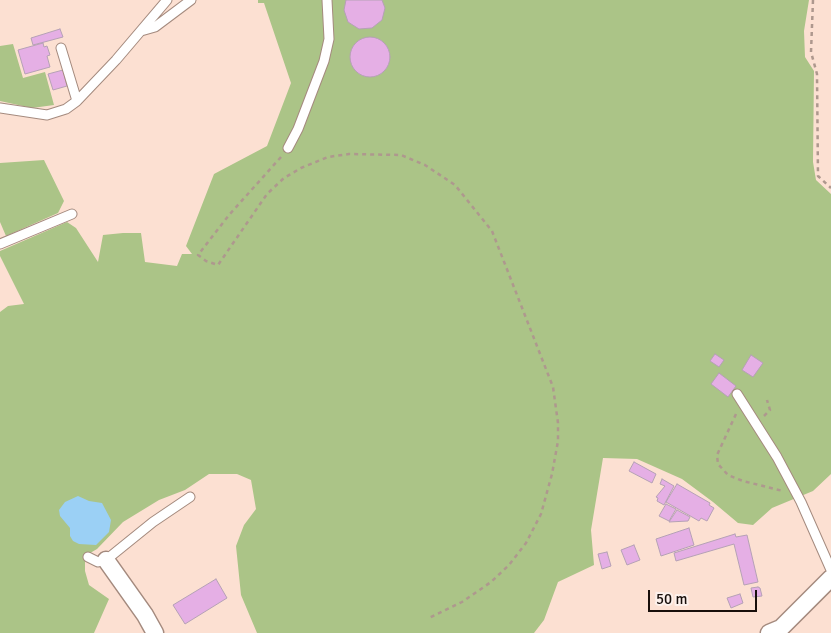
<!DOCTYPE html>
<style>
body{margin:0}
#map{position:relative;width:831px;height:633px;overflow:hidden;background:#fce0d2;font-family:Signika,sans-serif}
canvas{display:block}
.scale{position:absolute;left:648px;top:590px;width:109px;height:22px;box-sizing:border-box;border:2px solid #180f0b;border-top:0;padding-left:6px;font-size:15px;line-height:18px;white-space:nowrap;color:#180f0b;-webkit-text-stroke:4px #fdf1ec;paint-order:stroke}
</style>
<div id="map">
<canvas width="831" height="633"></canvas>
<div class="scale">50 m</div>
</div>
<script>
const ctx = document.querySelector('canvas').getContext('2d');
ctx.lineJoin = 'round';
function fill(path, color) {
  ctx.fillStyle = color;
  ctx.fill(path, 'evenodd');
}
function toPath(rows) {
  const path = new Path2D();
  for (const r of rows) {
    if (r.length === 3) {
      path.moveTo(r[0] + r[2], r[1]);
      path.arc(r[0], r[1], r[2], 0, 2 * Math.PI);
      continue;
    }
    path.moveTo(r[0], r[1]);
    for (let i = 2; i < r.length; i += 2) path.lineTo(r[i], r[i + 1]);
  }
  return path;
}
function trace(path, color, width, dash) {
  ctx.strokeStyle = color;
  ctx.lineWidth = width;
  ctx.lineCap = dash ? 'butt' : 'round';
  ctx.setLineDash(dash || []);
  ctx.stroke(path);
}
fill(toPath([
 [258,0,809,0,804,31,805,57,814,71,813,162,816,180,831,194,831,474,813,491,772,508,753,525,738,523,713,502,682,479,637,459,603,458,591,530,594,565,558,582,544,620,534,633,257,633,241,595,236,546,244,525,256,509,251,480,237,474,209,474,185,490,159,500,123,522,97,549,85,556,85,571,89,585,109,599,94,633,0,633,0,312,8,306,24,304,0,256,0,251,67,222,76,228,98,262,103,235,123,233,141,233,145,262,177,266,182,254,192,254,186,246,214,174,267,146,291,83,264,3,258,3],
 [13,44,23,78,45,72,54,105,32,108,0,101,0,46],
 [44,160,64,201,58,213,6,236,0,222,0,163]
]), '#abc487');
fill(toPath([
 [78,496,89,501,102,503,111,520,109,532,96,545,79,544,73,541,70,536,70,528,60,516,59,510,65,502]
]), '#9bd0f5');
const building = toPath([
 [346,0,382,0,385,8,382,20,372,28,359,29,348,22,344,10,346,0],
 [60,29,63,37,33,45,31,38,60,29],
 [370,57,20],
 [43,43,44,47,47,46,50,55,47,56,50,67,25,74,18,50,43,43],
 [63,70,67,86,53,90,48,74,63,70],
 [715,354,724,360,719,367,710,361,715,354],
 [751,355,763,363,753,377,742,370,751,355],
 [719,373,736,386,728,397,711,384,719,373],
 [634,462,656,474,652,483,629,471,634,462],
 [662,479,674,486,664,505,657,501,658,498,656,497,665,486,660,484,662,479],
 [677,484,710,503,709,505,714,508,707,521,701,518,699,521,666,502,677,484],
 [666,504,676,509,669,521,659,516,666,504],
 [677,510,690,517,688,521,669,522,677,510],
 [689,528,694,545,661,556,656,539,689,528],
 [735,534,736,537,747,535,758,582,744,585,734,544,676,561,674,553,735,534],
 [634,545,640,560,627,565,621,550,634,545],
 [607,552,611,566,602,569,598,554,607,552],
 [216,579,227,598,185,624,173,605,216,579],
 [758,587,760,588,762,596,753,597,751,588,758,587],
 [740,594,743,603,731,608,727,598,740,594]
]);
fill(building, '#e5afe5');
trace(building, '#b5a1b5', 1);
const lane = toPath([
 [141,31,155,27,191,0],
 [61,48,77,101],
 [0,108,47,115,66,109,77,101,116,60,167,0],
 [288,148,298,129,324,61,329,39,327,0],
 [0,244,72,214],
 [737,394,777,457,801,502,831,570],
 [88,557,98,562,106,560,153,522,190,497]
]);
const street = toPath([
 [106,560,145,615,155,633],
 [769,633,781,628,831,578]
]);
trace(lane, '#a48a7e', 11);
trace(street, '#a48a7e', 19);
trace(toPath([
 [813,0,811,52,817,74,818,176,831,188],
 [281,157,229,215,198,255,206,261,218,265,267,194,284,178,301,168,328,157,349,154,401,155,425,165,455,185,492,231,553,387,558,423,558,441,552,474,541,514,526,543,509,565,491,582,462,602,429,618],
 [736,414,717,455,718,464,728,475,743,481,783,491],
 [764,416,770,410,767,400]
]), '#ae988e', 2.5, [4, 4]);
trace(lane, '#fff', 9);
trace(street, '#fff', 16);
</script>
